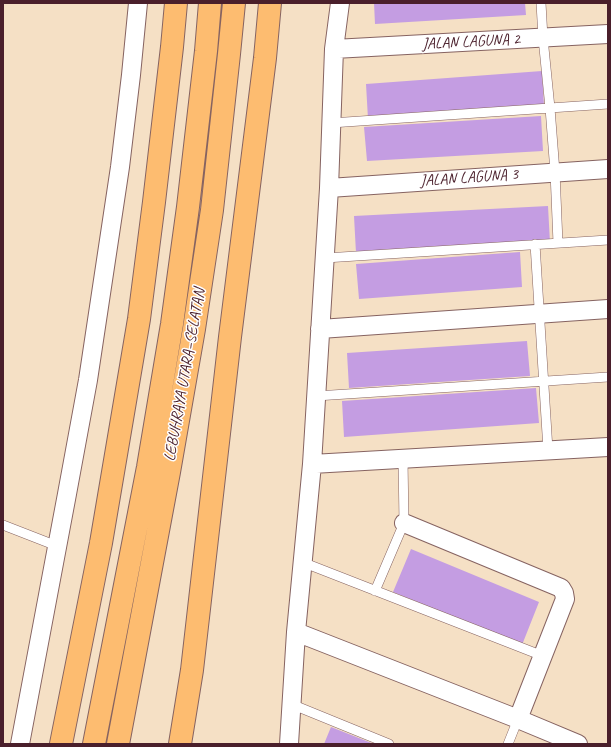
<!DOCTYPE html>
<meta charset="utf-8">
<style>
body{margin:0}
#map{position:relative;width:611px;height:747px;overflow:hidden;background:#f5e0c5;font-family:Caveat,sans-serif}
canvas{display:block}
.frame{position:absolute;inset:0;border:4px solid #4a1f2b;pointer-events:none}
</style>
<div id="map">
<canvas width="611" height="747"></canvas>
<div class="frame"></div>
</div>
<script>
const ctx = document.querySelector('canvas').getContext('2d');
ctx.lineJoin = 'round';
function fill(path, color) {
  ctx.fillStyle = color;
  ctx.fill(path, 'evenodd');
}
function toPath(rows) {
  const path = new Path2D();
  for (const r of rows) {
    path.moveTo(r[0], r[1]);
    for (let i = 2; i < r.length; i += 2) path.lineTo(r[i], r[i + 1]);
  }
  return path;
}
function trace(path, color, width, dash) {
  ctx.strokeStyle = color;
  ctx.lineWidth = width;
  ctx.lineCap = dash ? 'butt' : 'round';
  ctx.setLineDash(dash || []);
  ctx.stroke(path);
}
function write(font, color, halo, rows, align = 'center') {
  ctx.font = font + ' Caveat,sans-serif';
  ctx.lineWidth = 3;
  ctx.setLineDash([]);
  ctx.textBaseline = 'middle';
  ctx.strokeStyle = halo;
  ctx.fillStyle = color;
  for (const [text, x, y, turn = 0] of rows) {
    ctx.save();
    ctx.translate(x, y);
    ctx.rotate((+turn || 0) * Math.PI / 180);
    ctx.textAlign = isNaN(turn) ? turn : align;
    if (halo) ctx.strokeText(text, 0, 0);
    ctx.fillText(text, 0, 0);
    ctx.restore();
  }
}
fill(toPath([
 [374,3,525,3,526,15,375,24],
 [542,71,544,106,368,119,366,84],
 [541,116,543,151,367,161,364,127],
 [548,206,550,243,356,253,354,216],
 [520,252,522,287,359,299,356,264],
 [527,341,530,376,349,388,347,353],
 [536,388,539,423,344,437,342,401],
 [411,549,539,602,522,645,393,592],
 [331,727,374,744,324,744]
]), '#c49de2');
const service = toPath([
 [541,3,543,38,550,108,555,172,558,243],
 [331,123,608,104],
 [535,244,548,450],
 [325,258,608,240],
 [316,396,608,377],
 [3,525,57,546],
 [302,562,543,656],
 [375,591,404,523,403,459],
 [291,704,389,744],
 [508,744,518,719]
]);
const minor = toPath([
 [334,49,608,34],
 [329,188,608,169],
 [320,329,608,309],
 [312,464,608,447],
 [404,523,561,588,564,593,565,599,518,719],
 [296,632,518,719,578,744],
 [20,744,67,494,88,380,120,167,131,75,138,3],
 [289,744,296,632,312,464,329,188,334,49,340,3]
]);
const primary = toPath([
 [61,744,101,543,139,319,154,202,172,47,176,3],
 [180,744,192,670,230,337,265,58,270,3]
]);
const motorway = toPath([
 [94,744,148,467,172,324,188,207,206,51,210,3],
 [118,744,169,472,194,329,212,210,229,54,234,3]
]);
trace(service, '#866361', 10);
trace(minor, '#866361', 20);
trace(primary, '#866361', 24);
trace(motorway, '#866361', 24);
trace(service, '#fff', 9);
trace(minor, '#fff', 18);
trace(primary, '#fdbc70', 22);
trace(motorway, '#fdbc70', 22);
write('16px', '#4a1f2b', '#fff', [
 ["JALAN LAGUNA 2",471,42,-3],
 ["JALAN LAGUNA 3",469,178,-4],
 ["LEBUHRAYA UTARA–SELATAN",185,375,-80]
]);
</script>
